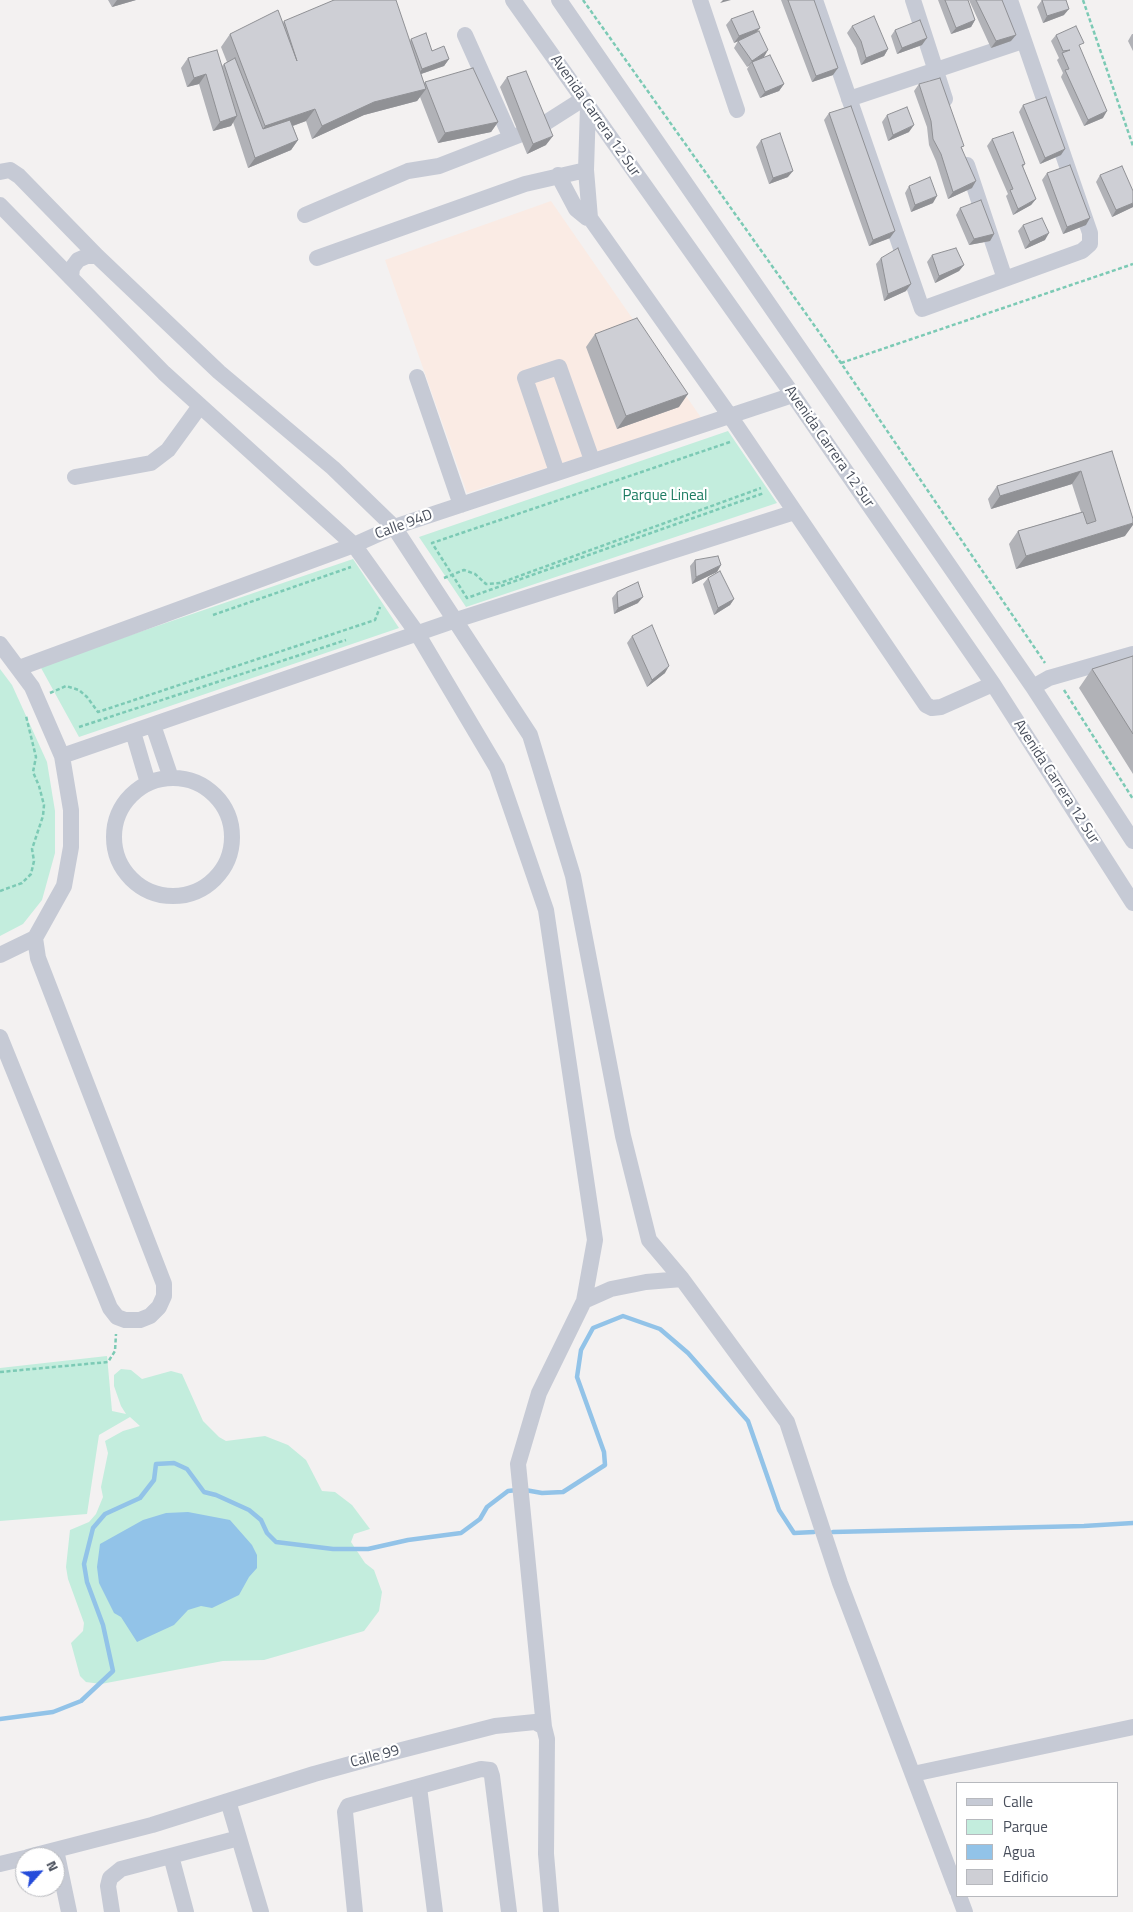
<!DOCTYPE html>
<style>
body{margin:0}
#map{position:relative;width:1133px;height:1912px;overflow:hidden;background:#f3f1f1;font-family:"Titillium Web",sans-serif}
canvas{display:block}
.legend{position:absolute;left:956px;top:1782px;width:162px;height:115px;box-sizing:border-box;background:#fff;border:1px solid #b7b9be;margin:0;padding:6px 9px;list-style:none;font-size:15px;color:#4a505d}
.legend li{display:flex;align-items:center;gap:10px;height:25px}
.legend b{width:25px;border:1px solid #b7b9be}
.north{position:absolute;left:15px;top:1847px;width:50px;height:50px;box-sizing:border-box;background:#fff;border:1px solid #b7b9be;border-radius:50%;rotate:64deg;font-size:14px;font-weight:700;line-height:20px;text-align:center;color:#4a505d}
.north::after{content:'';display:block;margin:auto;width:18px;height:22px;background:#244bda;clip-path:polygon(50% 0,100% 100%,50% 72%,0 100%)}
</style>
<div id="map">
<canvas width="1133" height="1912"></canvas>
<ul class="legend">
<li><b style="height:6px;background:#c6cad5"></b>Calle</li>
<li><b style="height:14px;background:#c3eddd"></b>Parque</li>
<li><b style="height:14px;background:#92c3e8"></b>Agua</li>
<li><b style="height:14px;background:#cecfd5"></b>Edificio</li>
</ul>
<div class="north">N</div>
</div>
<script>
const ctx = document.querySelector('canvas').getContext('2d');
ctx.lineJoin = 'round';
function fill(path, color) {
  ctx.fillStyle = color;
  ctx.fill(path, 'evenodd');
}
function toPath(rows) {
  const path = new Path2D();
  for (const r of rows) {
    if (r.length === 3) {
      path.moveTo(r[0] + r[2], r[1]);
      path.arc(r[0], r[1], r[2], 0, 2 * Math.PI);
      continue;
    }
    path.moveTo(r[0], r[1]);
    for (let i = 2; i < r.length; i += 2) path.lineTo(r[i], r[i + 1]);
  }
  return path;
}
function trace(path, color, width, dash) {
  ctx.strokeStyle = color;
  ctx.lineWidth = width;
  ctx.lineCap = dash ? 'butt' : 'round';
  ctx.setLineDash(dash || []);
  ctx.stroke(path);
}
function write(font, color, halo, rows, align = 'center') {
  ctx.font = font + ' "Titillium Web",sans-serif';
  ctx.lineWidth = 4.5;
  ctx.setLineDash([]);
  ctx.textBaseline = 'middle';
  ctx.strokeStyle = halo;
  ctx.fillStyle = color;
  for (const [text, x, y, turn = 0] of rows) {
    ctx.save();
    ctx.translate(x, y);
    ctx.rotate((+turn || 0) * Math.PI / 180);
    ctx.textAlign = isNaN(turn) ? turn : align;
    if (halo) ctx.strokeText(text, 0, 0);
    ctx.fillText(text, 0, 0);
    ctx.restore();
  }
}
fill(toPath([
 [551,201,702,419,467,493,385,260]
]), '#faebe4');
fill(toPath([
 [728,431,777,503,466,607,419,537],
 [353,559,399,628,79,737,40,666],
 [0,669,12,685,47,762,55,811,55,853,42,900,23,924,0,936],
 [107,1356,112,1411,126,1414,121,1406,114,1386,114,1375,121,1369,131,1370,142,1379,171,1371,182,1374,203,1421,219,1437,226,1441,265,1436,288,1445,306,1460,322,1491,335,1492,352,1505,370,1529,354,1534,351,1542,365,1563,374,1570,382,1592,379,1611,364,1631,264,1660,223,1661,101,1684,86,1682,80,1676,71,1643,83,1631,84,1623,68,1579,66,1567,70,1530,89,1522,96,1514,103,1497,101,1487,108,1453,105,1441,123,1431,140,1426,130,1417,99,1435,87,1514,0,1521,0,1368]
]), '#c3eddd');
fill(toPath([
 [188,1512,230,1520,252,1545,257,1555,257,1568,249,1577,239,1595,212,1608,201,1606,188,1610,174,1625,137,1642,121,1617,114,1613,99,1583,97,1567,100,1544,143,1520,166,1513]
]), '#92c3e8');
trace(toPath([
 [525,1490,542,1493,563,1492,605,1465,604,1452,577,1377,581,1350,593,1328,623,1316,660,1329,688,1353,748,1421,779,1510,794,1533,814,1532],
 [833,1532,1084,1526,1133,1523],
 [0,1719,53,1712,81,1701,113,1671,103,1625,87,1582,84,1564,93,1528,105,1514,140,1498,154,1480,156,1464,174,1463,187,1469,204,1492,216,1495,249,1510,261,1520,267,1533,276,1542,333,1549,368,1549,408,1540,461,1533,480,1519,487,1507,508,1491,517,1490]
]), '#92c3e8', 4.5);
trace(toPath([
 [583,0,841,363,1045,663],
 [1083,0,1133,146],
 [841,363,1133,264],
 [730,442,432,543,467,598,764,493],
 [444,578,464,570,475,574,486,584,500,583,761,488],
 [213,615,351,567],
 [1064,690,1133,799],
 [50,693,66,686,79,690,87,697,98,712,375,620,380,607],
 [79,727,346,640],
 [0,891,22,883,31,874,34,861,32,849,43,816,44,805,39,786,33,772,36,757,26,716],
 [0,1372,108,1362,115,1351,116,1334]
]), '#7ccab5', 2.5, [4, 2.5]);
trace(toPath([
 [513,0,793,395,993,684,1133,903],
 [559,0,1033,687,1133,841],
 [700,0,737,110],
 [815,0,922,309,1082,251,1090,244,1090,233,1010,0],
 [913,0,945,99],
 [465,35,511,138],
 [849,99,1023,41],
 [588,106,586,170,590,218,730,416,926,705,932,708,941,707,993,684],
 [539,127,583,99],
 [967,165,1005,279],
 [0,172,10,170,19,176,97,256,219,372,333,468,394,527,530,735,573,876,623,1136,649,1240,682,1279,787,1422,840,1583,957,1891],
 [558,175,576,209,587,218,590,218],
 [0,205,164,373,354,545,417,633,497,768,546,910,595,1240,584,1301,539,1393,518,1464,544,1727],
 [305,215,408,171,439,166,519,135],
 [317,258,525,184,586,170],
 [71,278,72,268,78,260,87,256,97,256],
 [417,377,461,505],
 [557,472,525,378,559,367,592,460],
 [75,477,151,463,168,450,200,406],
 [0,644,32,687,62,756,71,810,71,847,64,886,35,938,0,955],
 [19,668,354,545,394,527,793,395],
 [1033,687,1049,678,1133,654],
 [153,725,171,778],
 [133,732,148,783],
 [62,756,456,620,795,512],
 [173,837,59],
 [0,1037,110,1308,117,1317,125,1320,140,1320,150,1316,159,1307,164,1296,164,1284,38,958,35,938],
 [584,1301,611,1289,646,1282,682,1279],
 [913,1774,1133,1727],
 [419,1787,435,1912],
 [228,1801,261,1912],
 [56,1850,69,1912],
 [171,1856,186,1912],
 [28,1857,152,1825,314,1774,394,1752,495,1726,535,1722,544,1727,547,1739,546,1854,551,1912],
 [0,1864,25,1858],
 [959,1896,965,1912],
 [112,1912,108,1886,110,1878,121,1869,239,1838],
 [355,1912,345,1812,348,1806,481,1769,490,1770,492,1776,509,1912]
]), '#c6cad5', 16);
fill(toPath([
 [108,0,136,0,112,7],
 [781,0,814,0,833,75,812,82],
 [938,0,968,0,975,20,971,27,951,34],
 [969,0,1002,0,1011,41,991,48],
 [1042,0,1064,15,1043,23,1037,7],
 [731,19,756,33,764,57,761,58,784,84,779,91,760,98,747,69,749,66,747,67,734,48,738,41,734,43,726,25],
 [284,21,410,41,411,39,449,59,444,66,421,74,424,83,425,82,498,122,491,132,438,143,420,97,417,101,364,115,312,139,306,121,293,126,298,140,291,150,248,168,233,122,231,126,213,131,199,84,187,87,181,68,188,58,222,66,224,64,227,62,221,47,230,34,283,23],
 [852,26,888,49,884,56,861,65,856,48,847,33],
 [895,30,922,45,897,54,891,36],
 [1132,34,1133,34,1133,51,1128,41],
 [1056,35,1080,48,1103,118,1084,126,1061,77,1063,73,1057,60,1059,58,1051,41],
 [507,77,546,145,527,154,500,87],
 [919,84,962,148,972,188,948,199,936,161,929,145,927,127,914,91],
 [1023,105,1061,155,1040,164,1019,112],
 [829,113,890,238,869,246,824,120],
 [887,115,909,132,888,141,882,122],
 [992,139,1025,164,1023,167,1036,199,1031,205,1013,215,1006,196,1008,194,987,146],
 [761,140,788,177,769,184,756,147],
 [1047,173,1086,225,1063,234,1042,180],
 [1100,175,1133,207,1112,217,1096,182],
 [909,186,933,203,911,212,905,193],
 [960,208,994,234,990,241,969,245,956,215],
 [1023,225,1045,240,1025,249,1018,231],
 [932,255,964,265,959,271,935,283,927,262],
 [881,258,906,291,884,301,876,264],
 [595,334,679,407,617,429,586,347],
 [1112,451,1125,536,1016,569,1009,544,1018,531,1081,512,1072,484,991,509,988,499,997,486],
 [695,560,721,565,717,572,692,584,690,566],
 [708,578,734,599,730,605,714,615,703,584],
 [617,592,638,603,614,614,612,598],
 [632,636,665,673,647,687,627,643],
 [1133,656,1133,774,1079,688,1092,669]
]), '#b1b2b7');
fill(toPath([
 [117,0,136,0,112,7],
 [723,0,731,0,720,3],
 [1069,9,1064,15,1043,23,1047,16],
 [975,20,971,27,951,34,956,28],
 [760,28,755,34,734,43,739,36],
 [1016,35,1011,41,991,48,996,41],
 [927,38,922,45,897,54,902,48],
 [888,49,884,56,861,65,866,58],
 [768,50,764,57,752,64,752,62,747,67,752,61],
 [449,59,444,66,418,75,422,69],
 [838,68,833,75,812,82,816,76],
 [206,74,199,84,187,87,194,78],
 [784,84,779,91,760,98,765,92],
 [426,89,417,101,364,115,312,139,322,126,374,102],
 [315,109,306,121,256,139,265,126],
 [1107,111,1103,118,1084,126,1088,120],
 [237,116,231,126,213,131,220,122],
 [498,122,491,132,438,143,445,133],
 [914,125,909,132,888,141,893,135],
 [553,136,546,145,527,154,533,144],
 [298,140,291,150,248,168,255,158],
 [1065,149,1061,155,1040,164,1045,158],
 [793,171,788,177,769,184,773,178],
 [976,181,972,188,948,199,953,192],
 [937,196,933,203,911,212,915,205],
 [1036,199,1031,205,1013,215,1018,209],
 [1133,203,1133,207,1112,217,1116,210],
 [1090,218,1086,225,1063,234,1067,227],
 [895,231,890,238,869,246,873,240],
 [1049,233,1045,240,1025,249,1030,242],
 [994,234,990,241,969,245,974,239],
 [964,265,959,271,935,283,939,276],
 [911,284,906,291,884,301,888,294],
 [688,394,679,407,617,429,626,416],
 [1081,471,1072,484,991,509,1000,496],
 [1133,523,1133,525,1125,536,1016,569,1026,556],
 [721,565,717,572,692,584,696,577],
 [643,597,638,603,614,614,618,608],
 [734,599,730,605,714,615,718,608],
 [669,666,665,673,647,687,652,680]
]), '#909195');
const building = toPath([
 [334,0,396,0,426,89,374,102,322,126,315,109,265,126,230,34,278,10,297,61,284,21,334,0],
 [788,0,814,0,838,68,816,76,788,0],
 [945,0,968,0,975,20,956,28,945,0],
 [976,0,1002,0,1016,35,996,41,976,0],
 [1042,0,1066,0,1069,9,1047,16,1042,0],
 [753,11,760,28,739,36,731,19,753,11],
 [874,16,888,49,866,58,861,41,852,26,874,16],
 [920,20,927,38,902,48,895,30,920,20],
 [1076,26,1084,43,1079,45,1107,111,1088,120,1065,70,1069,69,1062,53,1070,50,1063,51,1056,35,1076,26],
 [759,31,768,50,752,61,738,41,759,31],
 [426,33,432,51,444,46,449,59,422,69,411,39,426,33],
 [217,50,237,116,220,122,206,74,194,78,188,58,217,50],
 [770,55,784,84,765,92,752,62,770,55],
 [235,58,263,129,290,120,298,140,255,158,224,64,235,58],
 [473,68,498,122,445,133,425,82,473,68],
 [526,71,553,136,533,144,507,77,526,71],
 [940,78,964,146,961,147,976,181,953,192,941,154,933,139,931,121,919,84,940,78],
 [1046,97,1065,149,1045,158,1023,105,1046,97],
 [851,106,895,231,873,240,829,113,851,106],
 [907,107,914,125,893,135,887,115,907,107],
 [1013,132,1025,164,1022,165,1036,199,1018,209,1010,190,1013,189,992,139,1013,132],
 [780,133,793,171,773,178,761,140,780,133],
 [1070,165,1090,218,1067,227,1047,173,1070,165],
 [1122,166,1133,191,1133,203,1116,210,1100,175,1122,166],
 [930,177,937,196,915,205,909,186,930,177],
 [981,200,994,234,974,239,960,208,981,200],
 [1042,218,1049,233,1030,242,1023,225,1042,218],
 [898,248,911,284,888,294,881,258,898,248],
 [956,248,964,265,939,276,932,255,956,248],
 [637,318,688,394,626,416,595,334,637,318],
 [1112,451,1133,519,1133,523,1026,556,1018,531,1083,512,1087,524,1096,521,1081,471,1000,496,997,486,1112,451],
 [718,556,721,565,696,577,695,560,718,556],
 [720,571,734,599,718,608,708,578,720,571],
 [638,582,643,597,618,608,617,592,638,582],
 [652,625,669,666,652,680,632,636,652,625],
 [1133,656,1133,734,1092,669,1133,656]
]);
fill(building, '#cecfd5');
trace(building, '#909195', 1);
write('15px', '#4a505d', '#fff', [
 ["Avenida Carrera 12 Sur",595,116,55],
 ["Avenida Carrera 12 Sur",829,447,55],
 ["Calle 94D",404,525,-20],
 ["Avenida Carrera 12 Sur",1056,782,57],
 ["Calle 99",375,1757,-15]
]);
write('15px', '#1d7c62', '#fff', [
 ["Parque Lineal",665,496]
]);
</script>
